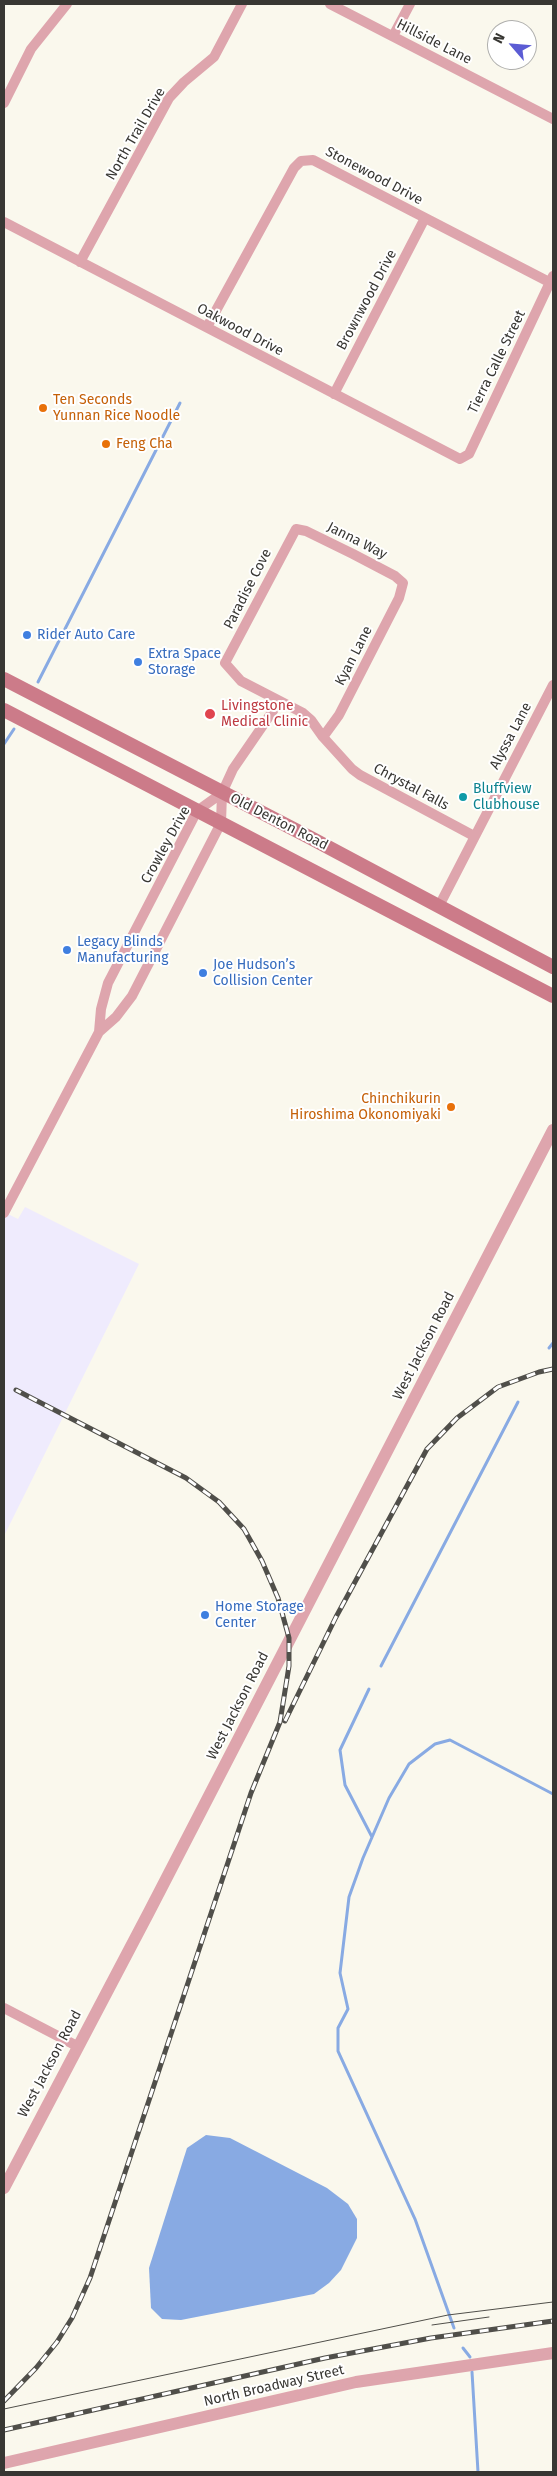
<!DOCTYPE html>
<meta charset="utf-8">
<style>
body{margin:0}
#map{position:relative;width:557px;height:2476px;overflow:hidden;background:#faf8ed;font-family:"Fira Sans",sans-serif}
canvas{display:block}
.frame{position:absolute;inset:0;border:5px solid #383733;pointer-events:none}
.north{position:absolute;left:487px;top:20px;width:50px;height:50px;box-sizing:border-box;background:#fff;border:1px solid #afafad;border-radius:50%;rotate:297deg;font-size:14px;font-weight:700;line-height:20px;text-align:center;color:#383733}
.north::after{content:'';display:block;margin:auto;width:18px;height:22px;background:#5b5cd4;clip-path:polygon(50% 0,100% 100%,50% 72%,0 100%)}
</style>
<div id="map">
<canvas width="557" height="2476"></canvas>
<div class="frame"></div>
<div class="north">N</div>
</div>
<script>
const ctx = document.querySelector('canvas').getContext('2d');
ctx.lineJoin = 'round';
function fill(path, color) {
  ctx.fillStyle = color;
  ctx.fill(path, 'evenodd');
}
function toPath(rows) {
  const path = new Path2D();
  for (const r of rows) {
    path.moveTo(r[0], r[1]);
    for (let i = 2; i < r.length; i += 2) path.lineTo(r[i], r[i + 1]);
  }
  return path;
}
function trace(path, color, width, dash) {
  ctx.strokeStyle = color;
  ctx.lineWidth = width;
  ctx.lineCap = dash ? 'butt' : 'round';
  ctx.setLineDash(dash || []);
  ctx.stroke(path);
}
function write(font, color, halo, rows, align = 'center') {
  ctx.font = font + ' "Fira Sans",sans-serif';
  ctx.lineWidth = 4;
  ctx.setLineDash([]);
  ctx.textBaseline = 'middle';
  ctx.strokeStyle = halo;
  ctx.fillStyle = color;
  for (const [text, x, y, turn = 0] of rows) {
    ctx.save();
    ctx.translate(x, y);
    ctx.rotate((+turn || 0) * Math.PI / 180);
    ctx.textAlign = isNaN(turn) ? turn : align;
    if (halo) ctx.strokeText(text, 0, 0);
    ctx.fillText(text, 0, 0);
    ctx.restore();
  }
}
fill(toPath([
 [25,1207,139,1264,4,1536,4,1212,18,1219]
]), '#efebfd');
fill(toPath([
 [206,2135,230,2138,327,2188,348,2204,357,2219,357,2238,341,2270,329,2283,314,2294,181,2320,162,2319,151,2308,149,2268,187,2148]
]), '#88aae3');
trace(toPath([
 [38,682,180,403],
 [4,744,14,729],
 [549,1348,553,1343],
 [381,1666,518,1402],
 [369,1689,340,1750,345,1785,372,1837],
 [454,2328,415,2219,338,2051,338,2028,348,2009,340,1973,349,1897,363,1858,389,1798,409,1764,435,1744,450,1740,553,1794],
 [463,2348,470,2357],
 [472,2372,478,2472]
]), '#88aae3', 3);
trace(toPath([
 [330,4,553,119],
 [393,36,410,4],
 [4,103,31,49,67,4],
 [4,222,460,459,469,454,553,276],
 [80,262,169,98,184,82,214,57,242,4],
 [207,327,294,168,301,161,313,160,551,283],
 [334,394,425,218],
 [323,737,339,715,399,598,403,583,395,576,353,554,306,531,296,529,225,663,241,681,303,713,311,720,323,737,352,769,360,775,474,836],
 [439,906,553,685],
 [99,1032,116,1017,132,996,221,823,222,793,233,769,279,702],
 [4,1213,99,1032,101,1009,108,983,197,811,222,793],
 [4,2008,77,2046]
]), '#dea5ad', 10);
trace(toPath([
 [4,2188,149,1912,553,1130],
 [4,2463,356,2382,553,2353]
]), '#dea5ad', 12);
trace(toPath([
 [4,679,309,837,553,967],
 [4,710,553,996]
]), '#cc7b89', 14);
trace(toPath([
 [432,2325,489,2317],
 [4,2409,448,2315,553,2302]
]), '#504f4a', 1);
const rail = toPath([
 [285,1721,336,1617,427,1449,457,1418,498,1387,539,1372,553,1369],
 [4,2401,36,2368,57,2342,72,2318,90,2278,251,1793,280,1722,289,1666,289,1638,278,1598,262,1561,244,1529,219,1502,186,1478,16,1390],
 [4,2430,325,2358,431,2338,553,2321]
]);
trace(rail, '#504f4a', 5);
trace(rail, '#fff', 3, [9]);
for (const [x, y, r, color] of [
 [43,408,5,"#e8710a"],
 [106,444,5,"#e8710a"],
 [27,635,5,"#3f7fe0"],
 [138,662,5,"#3f7fe0"],
 [210,714,6,"#e0444e"],
 [463,797,5,"#0f9aa8"],
 [67,950,5,"#3f7fe0"],
 [203,973,5,"#3f7fe0"],
 [451,1107,5,"#e8710a"],
 [205,1615,5,"#3f7fe0"]
]) {
  const dot = new Path2D();
  dot.arc(x, y, r, 0, 2 * Math.PI);
  ctx.fillStyle = color;
  ctx.fill(dot);
  trace(dot, '#fff', 2);
}
write('14px', '#383733', '#fff', [
 ["Hillside Lane",434,42,27],
 ["North Trail Drive",136,134,-60],
 ["Stonewood Drive",374,176,28],
 ["Brownwood Drive",367,300,-62],
 ["Oakwood Drive",240,330,28],
 ["Tierra Calle Street",497,362,-64],
 ["Janna Way",357,541,27],
 ["Paradise Cove",248,589,-63],
 ["Kyan Lane",354,656,-63],
 ["Alyssa Lane",511,736,-62],
 ["Chrystal Falls",411,787,28],
 ["Old Denton Road",279,822,27],
 ["Crowley Drive",166,845,-61],
 ["West Jackson Road",424,1346,-63],
 ["West Jackson Road",238,1706,-63],
 ["West Jackson Road",50,2064,-62],
 ["North Broadway Street",274,2386,-13]
]);
write('14px', '#c56008', '#fff', [
 ["Ten Seconds",53,400],
 ["Yunnan Rice Noodle",53,416],
 ["Feng Cha",116,444],
 ["Chinchikurin",441,1099,"right"],
 ["Hiroshima Okonomiyaki",441,1115,"right"]
], 'left');
write('14px', '#366cbe', '#fff', [
 ["Rider Auto Care",37,635],
 ["Extra Space",148,654],
 ["Storage",148,670],
 ["Legacy Blinds",77,942],
 ["Manufacturing",77,958],
 ["Joe Hudson’s",213,965],
 ["Collision Center",213,981],
 ["Home Storage",215,1607],
 ["Center",215,1623]
], 'left');
write('14px', '#be3a42', '#fff', [
 ["Livingstone",221,706],
 ["Medical Clinic",221,722]
], 'left');
write('14px', '#0d838f', '#fff', [
 ["Bluffview",473,789],
 ["Clubhouse",473,805]
], 'left');
</script>
